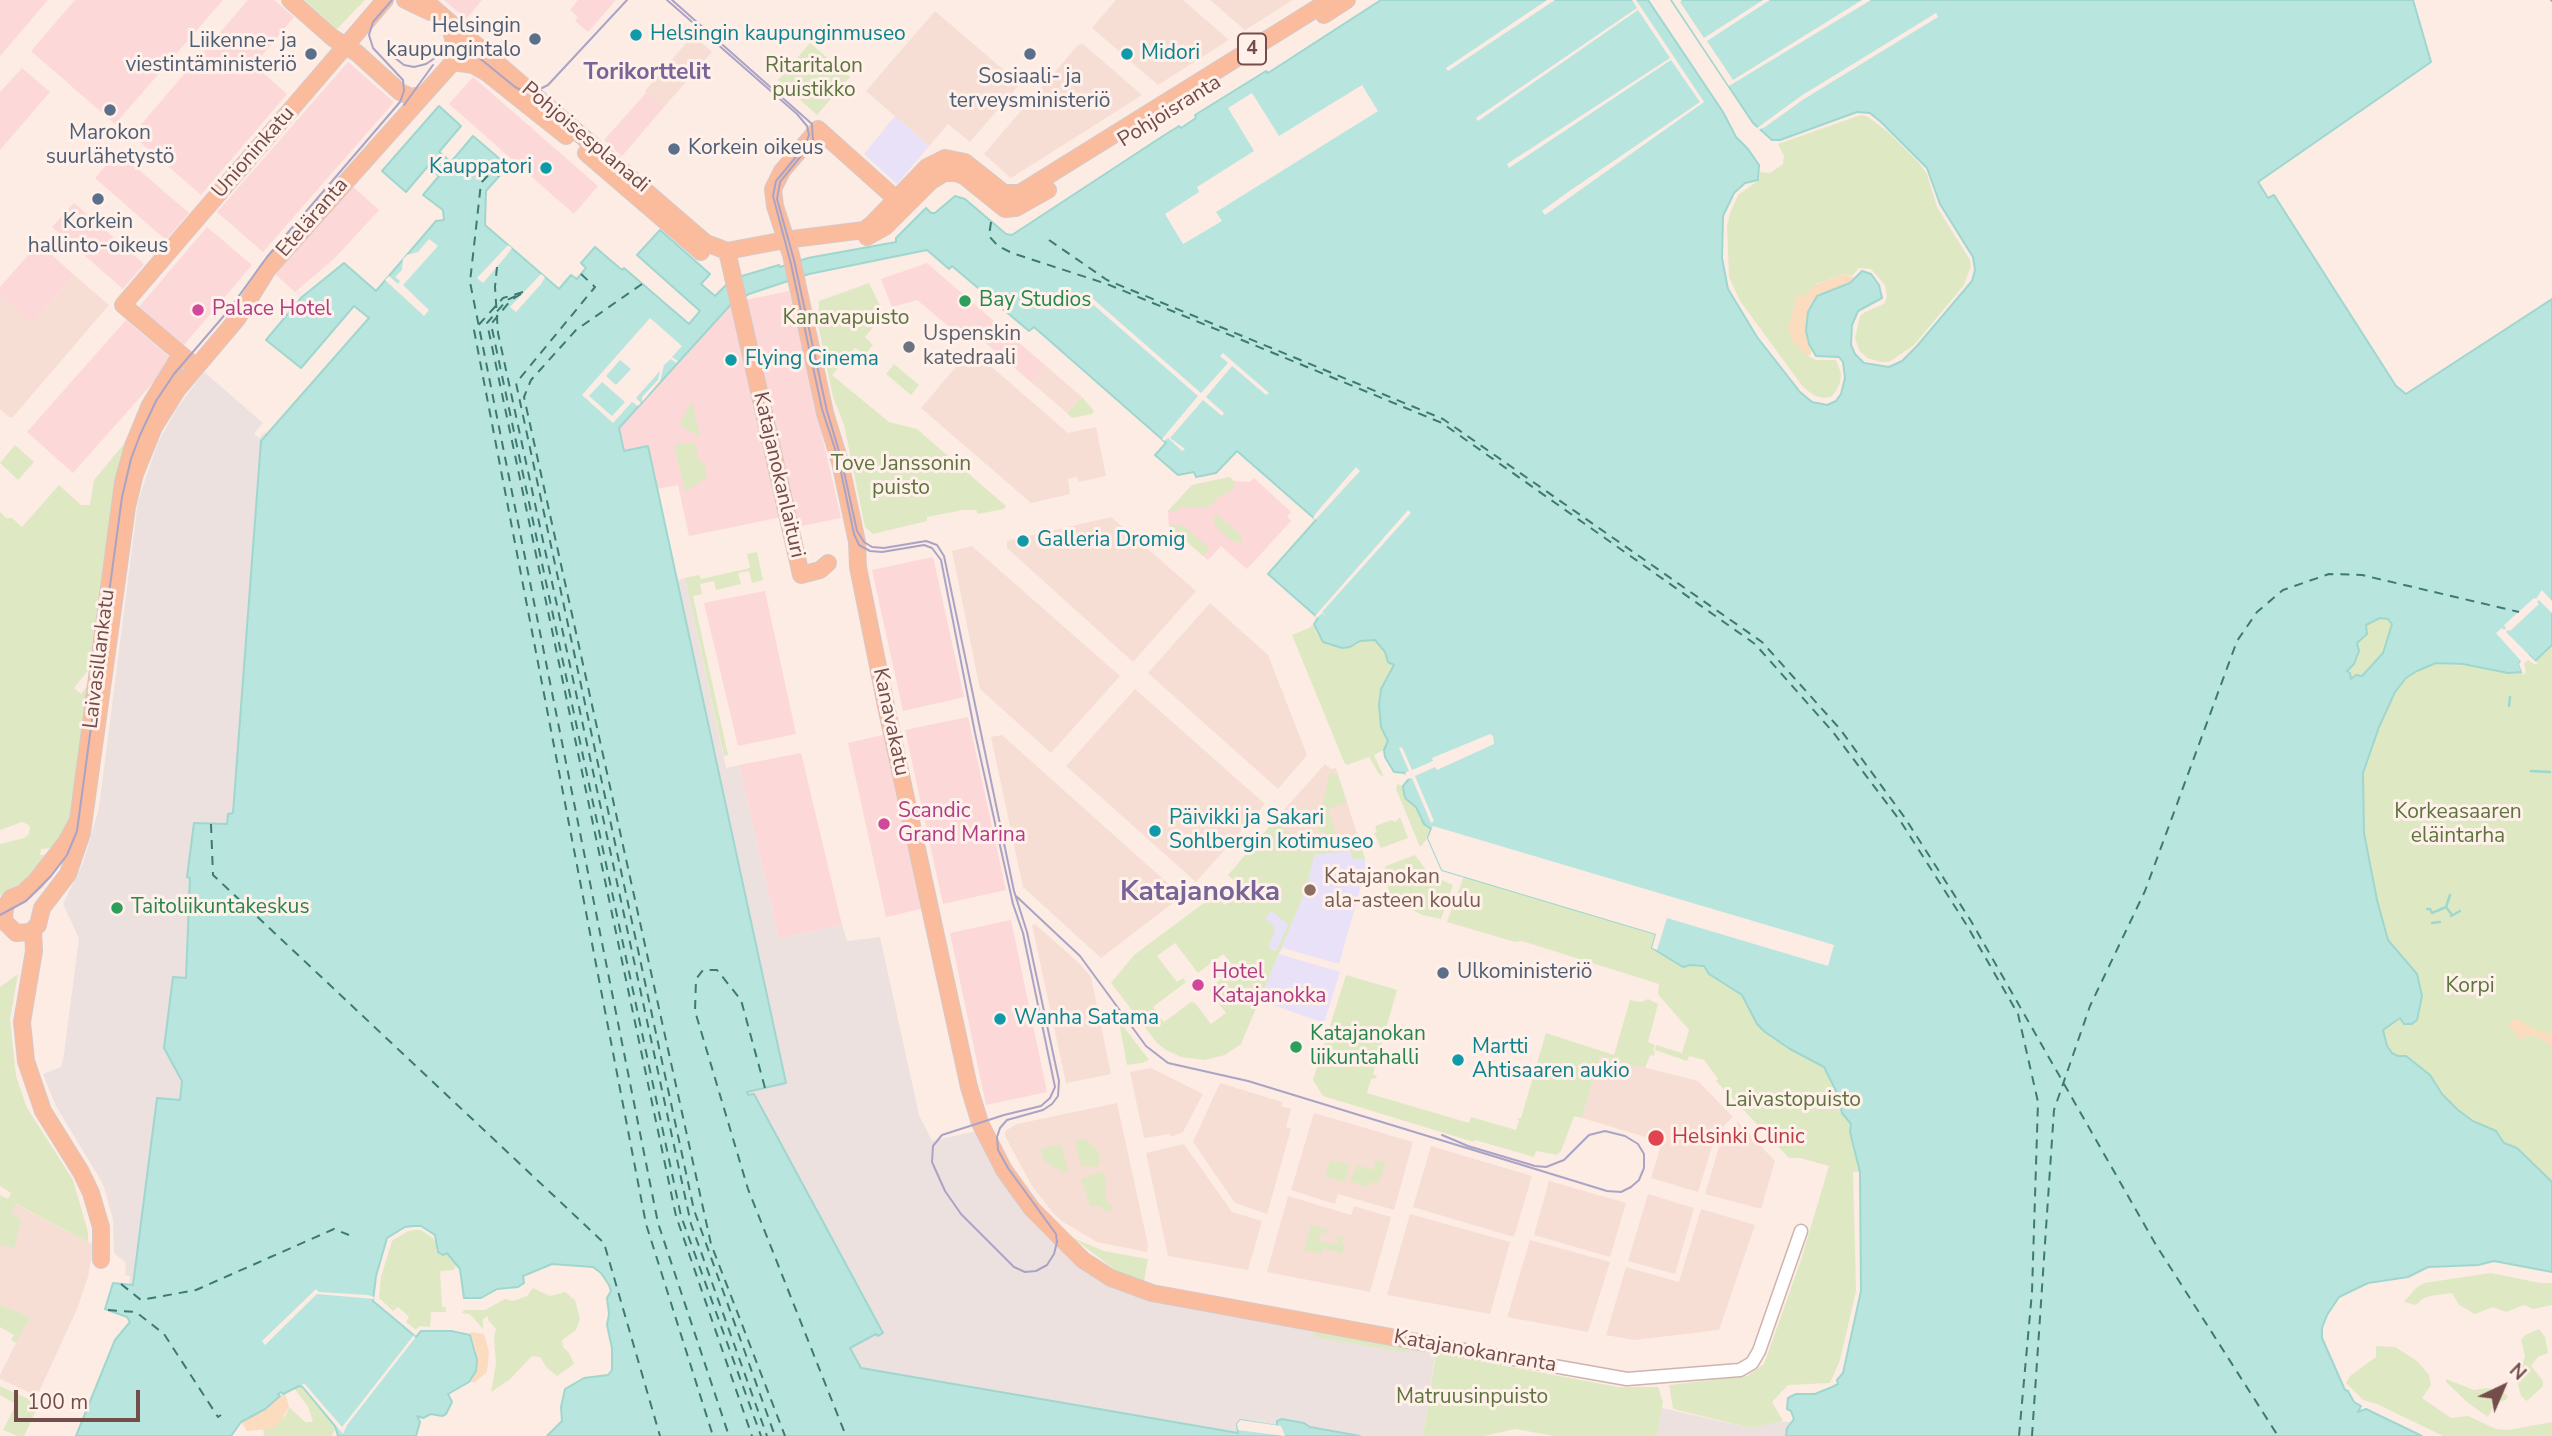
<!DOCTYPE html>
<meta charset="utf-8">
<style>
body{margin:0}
#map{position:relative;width:2552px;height:1436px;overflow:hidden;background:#fcece4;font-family:"Nunito Sans",sans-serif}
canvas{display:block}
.north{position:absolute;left:2468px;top:1352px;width:70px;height:70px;-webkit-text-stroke:5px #fff1ea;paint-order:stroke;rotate:44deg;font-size:19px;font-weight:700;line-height:28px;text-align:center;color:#744c4a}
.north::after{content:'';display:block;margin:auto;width:24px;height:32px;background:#744c4a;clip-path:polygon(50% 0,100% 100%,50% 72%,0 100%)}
.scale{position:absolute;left:14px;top:1390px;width:126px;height:32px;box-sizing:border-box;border:4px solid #744c4a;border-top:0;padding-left:9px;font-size:21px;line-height:24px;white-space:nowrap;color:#744c4a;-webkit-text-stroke:5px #fff1ea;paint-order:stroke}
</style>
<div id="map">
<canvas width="2552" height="1436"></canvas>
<div class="north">N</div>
<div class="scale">100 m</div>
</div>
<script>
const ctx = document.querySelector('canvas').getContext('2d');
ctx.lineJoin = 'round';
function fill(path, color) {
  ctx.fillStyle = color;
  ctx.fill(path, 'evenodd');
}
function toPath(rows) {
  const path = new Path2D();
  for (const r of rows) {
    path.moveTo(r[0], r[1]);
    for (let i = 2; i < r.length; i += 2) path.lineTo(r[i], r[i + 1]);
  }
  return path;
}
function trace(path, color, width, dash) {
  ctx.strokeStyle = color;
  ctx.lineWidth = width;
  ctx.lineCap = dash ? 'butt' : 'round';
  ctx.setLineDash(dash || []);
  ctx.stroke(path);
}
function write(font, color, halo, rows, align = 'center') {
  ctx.font = font + ' "Nunito Sans",sans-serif';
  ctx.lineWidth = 6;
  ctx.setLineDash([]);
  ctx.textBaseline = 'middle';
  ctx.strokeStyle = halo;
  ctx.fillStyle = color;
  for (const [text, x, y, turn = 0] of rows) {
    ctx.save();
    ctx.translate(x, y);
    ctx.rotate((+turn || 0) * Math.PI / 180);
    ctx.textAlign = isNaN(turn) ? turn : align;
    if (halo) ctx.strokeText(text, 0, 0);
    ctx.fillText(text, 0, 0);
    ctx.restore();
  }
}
fill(toPath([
 [1116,0,1183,0,1229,40,1158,85,1092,28],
 [1210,0,1293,0,1245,30],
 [935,11,1020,84,970,142,948,124,929,146,866,91],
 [693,35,712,52,664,107,645,91],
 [1083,44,1142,95,1011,178,984,154,1078,45],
 [74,275,109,305,13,417,9,417,0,409,0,296,32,324],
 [971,349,1068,433,1096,427,1106,476,1079,482,1077,477,1068,479,1070,494,1031,503,921,408],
 [1046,366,1082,397,1067,413,1032,383],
 [1111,517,1196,591,1133,662,1007,548,1007,541],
 [972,546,1120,676,1051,753,980,689,952,551],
 [1210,603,1268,655,1307,755,1278,789,1148,673],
 [1135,689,1265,804,1196,882,1066,766],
 [1002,735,1182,896,1101,958,1023,887,991,737],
 [1325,764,1331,769,1336,768,1365,859,1309,850,1274,821],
 [1035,924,1080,964,1091,977,1111,1074,1066,1083,1032,925],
 [1600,1056,1698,1081,1733,1117,1716,1133,1698,1192,1651,1178,1662,1142,1582,1118],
 [1151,1068,1203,1094,1183,1132,1170,1137,1170,1134,1144,1138,1130,1072],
 [1220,1083,1282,1102,1281,1106,1291,1109,1286,1127,1291,1129,1267,1214,1235,1203,1193,1142],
 [1117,1103,1148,1245,1147,1252,1097,1242,1063,1222,1053,1213,1032,1186,1005,1136,1005,1131,1017,1124],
 [1314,1113,1413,1142,1394,1210,1338,1194,1335,1204,1291,1190],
 [1738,1122,1775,1161,1761,1209,1705,1194,1722,1137],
 [1184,1144,1232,1212,1262,1221,1248,1270,1168,1256,1146,1153],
 [1431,1146,1532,1176,1514,1237,1413,1207],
 [1549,1181,1626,1203,1610,1257,1534,1235],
 [1648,1194,1694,1208,1675,1274,1628,1261],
 [1288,1196,1351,1215,1354,1206,1391,1217,1370,1292,1267,1272],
 [15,1204,92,1244,93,1249,88,1277,77,1309,37,1396,0,1379,0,1375,29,1317,0,1305,0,1230],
 [1701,1209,1755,1225,1719,1330,1634,1340,1606,1335,1626,1267,1679,1282],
 [1410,1214,1510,1242,1490,1314,1387,1295],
 [1530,1240,1610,1262,1588,1332,1507,1317]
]), '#f6ded5');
fill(toPath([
 [0,0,48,0,0,56],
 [75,0,223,0,115,124,31,51],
 [248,0,274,0,294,17,254,65,287,94,201,195,132,135],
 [444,0,482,0,466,19],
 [578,0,616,0,588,32,575,21,578,17,570,10],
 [348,62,394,102,263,252,217,212],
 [22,68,50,92,0,150,0,92],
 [473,77,598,186,574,214,449,104],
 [647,92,664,107,622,156,604,140],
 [118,152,189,213,166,240,95,178],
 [351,185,379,210,335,258,295,292,274,273],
 [74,203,144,264,123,289,52,227],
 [207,227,252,265,184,345,139,307],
 [39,243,74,275,32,324,0,296,0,287],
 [927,263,1046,366,1032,383,973,332,965,340,917,300,892,307,881,279],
 [789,291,841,518,791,528,787,516,689,536,678,485,657,489,648,446,623,451,619,428,731,303],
 [126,320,173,360,73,473,27,432],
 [1230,477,1234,481,1250,482,1254,478,1291,512,1287,516,1291,521,1247,569,1221,546,1208,560,1169,526,1168,511,1192,485],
 [933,557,964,697,903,711,872,570],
 [765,591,796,734,738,746,704,603],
 [968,717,1006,890,943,904,905,730],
 [883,735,921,909,886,917,848,743],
 [801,753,842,925,779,939,739,765],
 [1011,920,1047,1092,986,1105,950,933]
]), '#fcd8d8');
fill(toPath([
 [204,372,263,423,254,434,259,438,265,432,268,434,261,442,233,813,228,824,194,823,187,877,190,878,186,979,173,977,164,1048,182,1081,180,1100,157,1098,133,1285,129,1285,130,1276,125,1275,126,1263,114,1253,113,1219,103,1184,56,1106,43,1074,61,1067,64,1054,79,938,63,904,83,863,99,808,138,501,158,442,177,408],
 [685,578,726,768,739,765,779,939,842,925,847,941,880,937,919,1115,932,1141,976,1131,997,1174,1031,1221,1073,1261,1096,1278,1115,1285,1436,1349,1423,1436,1360,1436,1310,1427,1304,1423,1278,1423,1277,1426,1238,1424,1238,1433,861,1368,850,1349,754,1094,748,1096,747,1092,786,1083,677,581],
 [1662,1408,1751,1428,1776,1422,1792,1422,1786,1436,1657,1436]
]), '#ece1de');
fill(toPath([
 [895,116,929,146,897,184,864,154],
 [1274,821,1314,855,1350,851,1353,860,1365,859,1365,872,1339,964,1283,948,1280,952,1268,947,1238,864],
 [1279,954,1340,972,1324,1023,1259,1000]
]), '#e9e1f8');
fill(toPath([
 [304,0,365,0,337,29],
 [810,43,850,77,817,115,778,80],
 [1861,115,1868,117,1888,132,1919,163,1927,174,1937,207,1970,260,1971,266,1964,285,1914,345,1889,362,1881,362,1867,358,1859,350,1855,338,1860,316,1865,312,1884,304,1887,297,1885,285,1871,269,1859,268,1852,276,1844,274,1816,284,1811,354,1808,356,1816,360,1836,360,1841,373,1840,383,1836,391,1831,397,1824,398,1815,396,1803,387,1740,301,1729,277,1727,226,1730,213,1738,195,1759,180,1760,172,1770,173,1783,164,1784,156,1778,144],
 [869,283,884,314,865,337,873,345,865,355,855,348,832,375,889,422,917,429,1006,506,1004,509,978,514,976,510,963,510,927,517,927,521,873,534,865,527,844,425,833,397,818,324,819,301],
 [894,364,919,385,911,395,886,374],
 [1082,397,1094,411,1092,414,1072,418,1067,413],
 [692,401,700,437,679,425],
 [128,439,114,484,89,669,74,688,81,694,89,683,69,823,57,845,52,848,41,849,40,855,50,854,36,870,26,880,0,896,0,844,24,838,29,834,30,828,29,825,22,822,0,830,0,512,6,518,12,518,22,527,59,485,81,505,90,505,94,480],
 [695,442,699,462,704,461,707,477,685,492,674,445],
 [15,445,34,462,18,480,0,463],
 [1230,477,1235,483,1234,489,1219,497,1208,508,1178,508,1178,512,1168,511,1192,485],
 [1217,514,1223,519,1223,522,1228,523,1242,536,1241,543,1232,541,1215,526,1213,518],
 [1183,525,1210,549,1203,556,1169,526],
 [757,552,763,580,752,583,749,571,738,573,741,584,716,590,714,581,700,584,702,594,693,596,728,755,724,756,685,578,699,575,701,579,750,568,747,554],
 [2552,602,2552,1182,2517,1148,2504,1143,2500,1136,2458,1110,2442,1094,2430,1075,2406,1056,2398,1056,2391,1053,2387,1046,2383,1030,2401,1018,2404,1024,2407,962,2388,940,2377,900,2364,833,2362,790,2363,773,2379,727,2395,692,2406,678,2426,665,2436,663,2485,667,2521,666],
 [2344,613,2412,616,2355,703,2330,651],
 [1314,624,1317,634,1324,642,1356,645,1360,641,1375,640,1385,651,1388,662,1394,666,1381,689,1381,711,1388,741,1384,750,1374,755,1384,777,1379,774,1369,757,1347,765,1344,762,1292,635,1309,628],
 [1330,771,1333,774,1337,773,1347,802,1328,809,1340,845,1359,840,1365,859,1353,860,1350,851,1314,855,1307,887,1241,1044,1225,1055,1205,1060,1181,1057,1166,1050,1157,1043,1111,983,1134,955,1208,900,1212,894,1225,905,1241,887,1228,875,1274,821,1310,848,1317,838,1324,840,1326,833,1318,831,1319,821],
 [1272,911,1288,925,1276,951,1268,947,1275,931,1273,925,1265,918],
 [1175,943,1198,973,1223,954,1235,968,1211,987,1210,992,1226,1013,1211,1024,1195,1003,1191,1002,1164,1022,1153,1007,1186,982,1183,978,1177,982,1157,956],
 [1397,784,1403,786,1406,799,1416,807,1421,820,1431,829,1428,838,1420,847,1396,789],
 [1400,817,1408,838,1381,848,1374,833,1377,832,1375,826,1392,820,1395,822],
 [1415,855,1430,875,1453,885,1441,919,1422,915,1401,904,1389,892,1384,871,1386,866],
 [1464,876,1656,934,1652,948,1683,967,1690,965,1705,966,1742,995,1757,1024,1790,1049,1824,1066,1845,1116,1851,1124,1850,1132,1860,1172,1853,1172,1856,1291,1840,1360,1830,1383,1788,1385,1772,1402,1783,1421,1751,1428,1673,1409,1669,1385,1747,1376,1764,1364,1801,1260,1829,1166,1800,1158,1789,1158,1716,1081,1718,1079,1704,1060,1689,1056,1687,1061,1655,1050,1656,1045,1682,1053,1689,1030,1658,994,1659,984,1522,941,1515,942,1447,922],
 [18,974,10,1019,16,1076,27,1108,73,1180,88,1232,88,1242,16,1204,11,1212,21,1220,14,1249,2,1244,0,1247,0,1195,8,1199,11,1193,0,1186,0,987],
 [1346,975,1397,990,1373,1074,1377,1076,1376,1078,1371,1079,1367,1093,1469,1123,1471,1117,1516,1130,1519,1120,1516,1119,1521,1118,1546,1033,1614,1055,1630,1000,1641,1002,1648,999,1658,1004,1648,1042,1655,1045,1653,1050,1655,1051,1654,1056,1650,1055,1645,1068,1600,1056,1582,1118,1574,1116,1561,1151,1557,1155,1536,1151,1534,1157,1475,1140,1474,1142,1323,1096,1313,1080],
 [1119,1022,1120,1022,1149,1060,1142,1063,1127,1065],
 [1085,1139,1098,1151,1100,1162,1097,1167,1081,1166,1075,1141],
 [1061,1144,1068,1171,1064,1173,1044,1161,1040,1149],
 [1330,1160,1350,1165,1344,1182,1325,1176],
 [1376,1160,1386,1163,1380,1180,1377,1183,1373,1182,1367,1187,1350,1181,1357,1165,1373,1170],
 [1099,1172,1103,1173,1106,1181,1105,1198,1112,1207,1112,1212,1107,1212,1100,1206,1090,1206,1081,1179],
 [1311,1225,1328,1230,1327,1234,1321,1232,1319,1241,1336,1244,1339,1240,1333,1235,1344,1238,1342,1244,1345,1245,1342,1254,1323,1248,1321,1254,1304,1250],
 [415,1230,421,1230,433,1238,436,1243,436,1251,443,1255,447,1253,456,1265,454,1270,440,1271,442,1307,446,1307,446,1312,431,1312,430,1327,419,1326,416,1330,406,1322,409,1317,398,1307,393,1311,379,1298,381,1277,392,1241,408,1231],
 [1073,1238,1104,1251,1148,1259,1144,1281,1118,1272],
 [2491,1273,2540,1283,2552,1283,2552,1305,2533,1309,2524,1305,2506,1312,2493,1307,2475,1314,2459,1305,2452,1293,2430,1296,2422,1299,2416,1305,2404,1302,2416,1288,2424,1283],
 [533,1288,550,1296,565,1292,575,1300,580,1319,576,1330,562,1340,563,1347,569,1353,574,1364,557,1376,547,1368,540,1357,532,1356,509,1380,491,1392,496,1364,494,1337,496,1329,488,1320,488,1316,483,1319,483,1329,470,1314,462,1313,464,1310,485,1310,505,1299,513,1301,527,1296],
 [0,1305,30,1317,16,1343,11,1340,14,1335,0,1327],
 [2539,1329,2545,1337,2548,1353,2538,1357,2531,1366,2543,1381,2543,1386,2527,1401,2521,1396,2517,1381,2525,1356,2521,1340,2525,1335],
 [1320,1332,1408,1348,1410,1353,1314,1337,1315,1333],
 [2376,1346,2395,1347,2417,1361,2429,1375,2431,1385,2422,1398,2451,1418,2468,1416,2496,1429,2508,1430,2552,1422,2552,1436,2443,1436,2377,1404,2363,1400,2346,1383,2350,1376,2376,1357],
 [1436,1353,1618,1387,1658,1387,1663,1402,1657,1436,1554,1436,1515,1429,1484,1436,1423,1436],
 [2446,1379,2474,1390,2486,1388,2500,1390,2508,1396,2506,1400,2495,1403,2488,1417,2468,1403,2446,1382],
 [0,1386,39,1404,24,1436,18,1436,3,1430,16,1404,0,1395],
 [299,1386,303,1387,336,1426,332,1436,264,1436,263,1428,269,1429,286,1415,289,1407,305,1422,313,1422,308,1407,294,1388]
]), '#dee9c3');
fill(toPath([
 [1844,274,1855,278,1850,283,1817,296,1810,305,1806,331,1811,354,1808,356,1793,342,1788,327,1798,293,1802,297,1817,284],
 [2515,1018,2538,1031,2541,1030,2552,1035,2552,1046,2536,1036,2534,1038,2527,1034,2522,1042,2508,1024],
 [470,1332,484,1334,489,1352,487,1372,475,1382,469,1382,476,1371,476,1350],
 [285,1393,289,1407,278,1425,269,1429,247,1431,241,1422,265,1409]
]), '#fbdcbf');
const water = toPath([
 [1381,0,1648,0,1723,112,1736,137,1748,149,1759,165,1758,180,1745,183,1734,193,1723,216,1722,258,1728,289,1757,337,1800,392,1812,402,1827,405,1836,401,1841,394,1845,378,1843,362,1839,357,1816,356,1809,344,1806,331,1808,312,1817,296,1850,283,1862,271,1871,274,1879,285,1882,298,1858,311,1852,325,1851,345,1855,354,1864,363,1889,367,1902,361,1917,346,1972,281,1975,270,1973,257,1940,204,1927,168,1881,122,1870,113,1857,112,1780,140,1772,140,1753,123,1671,0,2413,0,2431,62,2258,182,2268,198,2274,195,2396,386,2406,394,2552,299,2552,645,2535,661,2529,655,2519,663,2522,672,2508,673,2463,664,2436,663,2417,671,2406,678,2395,692,2379,727,2363,773,2364,833,2377,900,2388,940,2417,974,2422,996,2417,1020,2412,1024,2404,1024,2400,1018,2383,1030,2387,1046,2392,1053,2398,1056,2406,1056,2430,1075,2442,1094,2458,1110,2473,1121,2496,1131,2504,1143,2517,1148,2552,1182,2552,1272,2494,1261,2478,1265,2428,1267,2408,1277,2368,1283,2339,1297,2327,1315,2322,1328,2322,1338,2345,1390,2348,1391,2354,1402,2361,1406,2358,1412,2366,1409,2422,1436,1786,1436,1787,1428,1794,1419,1791,1411,1787,1409,1788,1398,1796,1394,1815,1394,1832,1387,1838,1384,1837,1380,1843,1373,1861,1291,1860,1172,1850,1132,1851,1124,1842,1113,1837,1093,1824,1067,1790,1049,1765,1032,1757,1024,1742,995,1709,974,1704,966,1690,965,1683,967,1652,948,1656,934,1442,870,1428,838,1431,829,1424,824,1416,807,1406,799,1404,794,1403,786,1409,779,1405,773,1394,772,1385,757,1384,750,1388,741,1381,727,1379,705,1381,689,1394,665,1388,662,1385,652,1375,640,1360,641,1350,647,1342,648,1323,642,1314,624,1318,618,1268,574,1316,520,1237,451,1216,473,1196,477,1194,472,1178,475,1155,455,1166,443,1164,441,1034,327,1029,331,952,266,949,269,927,250,809,274,749,294,733,302,619,428,624,451,648,446,786,1083,747,1092,748,1095,754,1094,883,1333,878,1336,876,1334,850,1348,861,1368,1238,1433,1237,1424,1240,1420,1277,1426,1277,1421,1282,1419,1304,1423,1310,1427,1360,1436,547,1436,562,1421,561,1407,565,1389,584,1378,608,1375,612,1370,612,1348,607,1325,609,1314,607,1298,611,1291,609,1285,601,1273,593,1267,552,1264,523,1276,524,1283,518,1287,497,1289,481,1298,464,1298,460,1269,447,1253,443,1255,438,1252,435,1235,421,1226,413,1226,405,1227,387,1238,376,1276,373,1301,416,1337,421,1331,451,1331,470,1335,477,1360,476,1371,469,1382,448,1394,452,1402,446,1414,442,1416,431,1414,423,1418,417,1416,420,1422,416,1436,338,1436,335,1426,303,1387,299,1386,283,1394,281,1392,278,1394,280,1396,265,1409,241,1422,231,1436,76,1436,115,1340,130,1322,127,1317,105,1309,113,1283,133,1285,157,1098,180,1100,182,1081,164,1048,173,977,186,978,190,878,187,877,194,823,227,824,228,814,233,813,261,441,369,318,354,306,301,368,266,340,302,297,344,263,376,291,436,221,444,220,443,210,423,195,439,176,428,166,406,192,382,171,439,106,461,126,439,152,451,162,473,136,508,166,486,191,485,225,559,289,571,275,577,279,586,268,581,263,595,247,622,270,624,268,689,324,700,311,637,255,660,230,710,274,701,284,715,296,726,285,742,276,779,265,780,267,808,258,896,242,896,238,926,208,931,213,935,213,955,196,965,199,1006,234,1012,235,1163,136,1179,126,1181,128,1196,118,1195,115,1266,71,1268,73,1381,0],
 [2380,618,2388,619,2392,624,2383,653,2362,676,2356,675,2351,679,2350,673,2347,671,2354,664,2359,651,2357,643,2367,634,2366,625,2380,618]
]);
fill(water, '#b9e5df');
trace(water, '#9fd7cf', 2);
fill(toPath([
 [1547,0,1555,0,1448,71,1446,68],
 [1632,0,1636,0,1704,102,1545,215,1542,211,1568,192,1700,102,1671,60,1509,168,1507,164,1670,58,1638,10,1478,121,1476,118,1637,8],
 [1672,0,1682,0,1680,2,1704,38,1763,0,1770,0,1707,41,1733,80,1862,0,1871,0,1729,86],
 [1936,13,1938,17,1804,99,1765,127,1758,130,1757,128,1801,96],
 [1362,85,1378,111,1216,212,1222,221,1183,244,1165,214,1199,192,1197,187,1254,151,1228,108,1252,93,1279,136],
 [429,239,438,246,403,285,429,310,424,316,385,280,389,276,398,284,400,281,395,277,402,270,403,259,407,255,418,252],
 [508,245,512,248,507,255,483,283,477,278],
 [541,274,545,277,541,284,516,312,510,307],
 [1092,298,1201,393,1228,363,1220,356,1223,353,1269,393,1266,395,1232,366,1206,397,1224,413,1222,416,1203,400,1170,438,1185,449,1182,451,1168,438,1164,441,1162,439,1198,396,1089,301],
 [650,318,682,346,672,357,678,361,676,363,671,359,664,365,660,381,642,402,642,397,658,380,660,371,636,398,641,403,638,406,632,402,613,423,582,395],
 [620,360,631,369,616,385,606,376],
 [602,382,625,402,612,416,589,396],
 [1356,467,1360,471,1315,520,1313,518,1316,513],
 [1408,510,1411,513,1322,612,1329,619,1322,613,1317,618,1315,616],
 [2542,590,2552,601,2552,613,2539,600,2537,602,2539,604,2510,631,2508,630,2506,632,2538,664,2534,664,2528,660,2524,664,2526,672,2523,675,2519,664,2521,661,2496,633,2502,628,2504,630,2506,628,2504,625,2534,598,2536,599],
 [1490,734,1493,736,1494,744,1437,770,1435,767,1415,776,1434,821,1431,823,1412,778,1407,779,1405,773,1409,771,1399,748,1402,747,1412,770,1433,761,1432,758],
 [1433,826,1834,945,1828,966,1667,918,1657,950,1652,948,1656,934,1442,870,1428,838],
 [316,1289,319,1292,368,1295,374,1297,374,1299,317,1294,265,1345,262,1341],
 [414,1335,415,1338,347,1425,343,1434,302,1385,304,1383,342,1427],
 [1240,1420,1281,1426,1285,1436,1238,1430,1237,1424]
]), '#fcece4');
trace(toPath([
 [2509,706,2510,697],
 [2531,771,2550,772],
 [2450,895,2446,907,2452,915],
 [2427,909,2430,909,2432,913,2446,907],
 [2451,916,2460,911],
 [2432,923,2440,922]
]), '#9fd7cf', 2.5);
trace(toPath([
 [499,176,493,170,481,183,470,282,658,1223,729,1436],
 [991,222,989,236,998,246,1012,253,1107,284,1442,423,1755,644,1833,732,1901,822,1966,924,2018,1014,2038,1102,2032,1292,2019,1436],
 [1049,240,1107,280,1443,419,1762,642,1840,729,1905,818,1971,921,2156,1245,2278,1436],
 [497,267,495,287,498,333,691,1224,767,1436],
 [581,274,595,287,516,383,694,1210,775,1436],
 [642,284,576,330,531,380,524,397,711,1244,785,1436],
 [523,292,503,298,474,330,646,1224,713,1436],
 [521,294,511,300,491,324,681,1216,761,1436],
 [516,296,507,300,487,323,676,1216,752,1436],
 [211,824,213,875,604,1243,660,1436],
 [765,1088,741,1000,717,970,703,970,696,979,695,1011,748,1189,846,1436],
 [121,1284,141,1300,196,1290,334,1229,349,1235],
 [108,1310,136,1312,164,1334,218,1417,221,1415],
 [2032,1436,2054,1110,2090,1006,2145,891,2237,641,2257,612,2283,590,2329,574,2362,575,2519,612]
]), '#3d7a72', 2, [9, 7]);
const minor = toPath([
 [1424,1343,1627,1379,1740,1370,1752,1363,1759,1351,1801,1231]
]);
const major = toPath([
 [290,0,333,38,357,53,400,92,411,97,423,95],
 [405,0,430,12],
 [424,0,706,243,727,251,785,240,864,230,873,223,927,167,945,158,965,162,1004,193,1020,193,1330,0],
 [1324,15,1347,0],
 [453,62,473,65,487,73,566,136],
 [586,153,701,252],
 [905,207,818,129,782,171,773,189,775,206,791,255,825,413,840,462,857,542,858,567,887,711,969,1087,980,1123,1004,1170,1032,1209,1083,1260,1111,1278,1152,1293,1424,1343],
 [867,237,885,227,931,181,944,173,956,173,964,176,1005,209,1016,208,1048,190],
 [727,251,801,575,820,570,828,563],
 [180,356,150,405,133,446,123,482,78,820,67,841,36,881,23,893,11,898,5,907,4,921,16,933,30,932,38,925,42,908,68,874,82,833,127,507,135,474,154,427,177,390,237,319,268,269,453,62,454,43,449,22],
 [189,361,123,305,385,0],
 [33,930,34,951,22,1022,26,1061,43,1111,81,1172,91,1193,101,1227,101,1260]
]);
trace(minor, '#cfb3ae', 15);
trace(major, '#d5c9c9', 18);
trace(minor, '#fff', 12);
trace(major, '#fabc9d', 16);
trace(toPath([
 [667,0,797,114,807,126,809,135,805,146,776,181,773,196,791,264,822,409,838,458,854,534,859,545,870,551,882,552,924,545,932,548,941,560,975,733,1013,904,1023,933,1055,1087,1050,1098,1041,1106,1004,1115,942,1135,933,1146,932,1162,945,1191,961,1214,1014,1267,1025,1272,1036,1271,1047,1265,1054,1254,1057,1242,1056,1234,1008,1168,998,1150,997,1137,1000,1128,1007,1120,1043,1110,1052,1104,1058,1096,1059,1081,1027,932,1014,891,944,556,937,545,926,541,884,548,872,547,864,542,857,531,841,458,827,411,794,260,777,199,780,182,813,141,812,124,672,0],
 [2551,0,2552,1],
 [390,54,404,65,414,67,426,64,450,48,462,48,472,52,515,87,523,91,536,91,548,85,627,0],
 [404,105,433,65],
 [1016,896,1080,956,1146,1046,1168,1063,1248,1081,1607,1191,1621,1192,1631,1187,1639,1180,1644,1168,1644,1154,1638,1144,1625,1136,1605,1131,1589,1135,1564,1160,1546,1167,1535,1166,1468,1146,1442,1135],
 [0,915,26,901,51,876,67,855,77,831,122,497,131,459,140,435,156,401,174,374,228,311,267,257,400,102,404,91,403,80,373,48,369,35,373,22,392,0]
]), '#aba3c5', 2);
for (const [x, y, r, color] of [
 [636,35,7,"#0f9aa8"],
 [535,39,7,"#5c6f8a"],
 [311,54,7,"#5c6f8a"],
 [1030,54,7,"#5c6f8a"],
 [1127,54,7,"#0f9aa8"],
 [110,110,7,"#5c6f8a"],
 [674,149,7,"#5c6f8a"],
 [546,168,7,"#0f9aa8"],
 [98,199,7,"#5c6f8a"],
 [965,301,7,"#2e9e5b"],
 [198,310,7,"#d1479c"],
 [909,347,7,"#6b7280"],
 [731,360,7,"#0f9aa8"],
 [1023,541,7,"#0f9aa8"],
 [884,824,7,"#d1479c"],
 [1155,831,7,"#0f9aa8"],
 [1310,890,7,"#8d6e63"],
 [117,908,7,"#2e9e5b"],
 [1443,973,7,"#5c6f8a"],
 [1198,985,7,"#d1479c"],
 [1000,1019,7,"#0f9aa8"],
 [1296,1047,7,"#2e9e5b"],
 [1458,1060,7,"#0f9aa8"],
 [1656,1138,9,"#e0444e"]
]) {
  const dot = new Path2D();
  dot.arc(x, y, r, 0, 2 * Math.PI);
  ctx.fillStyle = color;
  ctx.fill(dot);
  trace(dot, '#fff1ea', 2.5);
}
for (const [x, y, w] of [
 [1252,49,28]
]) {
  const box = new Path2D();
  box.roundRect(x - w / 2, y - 15.5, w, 31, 5);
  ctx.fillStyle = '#fff1ea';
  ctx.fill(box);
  trace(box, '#744c4a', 2);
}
write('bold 19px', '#744c4a', null, [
 ["4",1252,49]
]);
write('21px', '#4e5e75', '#fff1ea', [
 ["Helsingin",521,27,"right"],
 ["kaupungintalo",521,51,"right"],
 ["Liikenne- ja",297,42,"right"],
 ["viestintäministeriö",297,66,"right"],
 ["Sosiaali- ja",1030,78],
 ["terveysministeriö",1030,102],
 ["Marokon",110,134],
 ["suurlähetystö",110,158],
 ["Korkein oikeus",688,149,"left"],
 ["Korkein",98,223],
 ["hallinto-oikeus",98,247],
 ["Ulkoministeriö",1457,973,"left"]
]);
write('21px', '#0d838f', '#fff1ea', [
 ["Helsingin kaupunginmuseo",650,35],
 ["Midori",1141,54],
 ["Kauppatori",532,168,"right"],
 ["Flying Cinema",745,360],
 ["Galleria Dromig",1037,541],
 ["Päivikki ja Sakari",1169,819],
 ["Sohlbergin kotimuseo",1169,843],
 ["Wanha Satama",1014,1019],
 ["Martti",1472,1048],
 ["Ahtisaaren aukio",1472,1072]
], 'left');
write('21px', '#5e743f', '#fff1ea', [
 ["Ritaritalon",814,67],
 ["puistikko",814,91],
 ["Kanavapuisto",846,319],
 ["Tove Janssonin",901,465],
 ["puisto",901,489],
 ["Korkeasaaren",2458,813],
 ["eläintarha",2458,837],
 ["Korpi",2470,987],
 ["Laivastopuisto",1793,1101],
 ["Matruusinpuisto",1472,1398]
]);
write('21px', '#744c4a', '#fff1ea', [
 ["Pohjoisranta",1170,112,-32],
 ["Pohjoisesplanadi",585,138,40],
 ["Unioninkatu",254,153,-49],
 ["Eteläranta",313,218,-49],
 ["Katajanokanlaituri",778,475,77],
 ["Laivasillankatu",100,659,-83],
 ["Kanavakatu",890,722,78],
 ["Katajanokanranta",1475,1352,10]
]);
write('21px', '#27864d', '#fff1ea', [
 ["Bay Studios",979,301],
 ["Taitoliikuntakeskus",131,908],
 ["Katajanokan",1310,1035],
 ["liikuntahalli",1310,1059]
], 'left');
write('21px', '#b23c85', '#fff1ea', [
 ["Palace Hotel",212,310],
 ["Scandic",898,812],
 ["Grand Marina",898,836],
 ["Hotel",1212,973],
 ["Katajanokka",1212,997]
], 'left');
write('21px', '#5b616d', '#fff1ea', [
 ["Uspenskin",923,335],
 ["katedraali",923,359]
], 'left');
write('21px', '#785e54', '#fff1ea', [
 ["Katajanokan",1324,878],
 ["ala-asteen koulu",1324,902]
], 'left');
write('21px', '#be3a42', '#fff1ea', [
 ["Helsinki Clinic",1672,1138]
], 'left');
write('bold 23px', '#786598', '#fff1ea', [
 ["Torikorttelit",647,73]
]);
write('bold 28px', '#786598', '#fff1ea', [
 ["Katajanokka",1200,893]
]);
</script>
